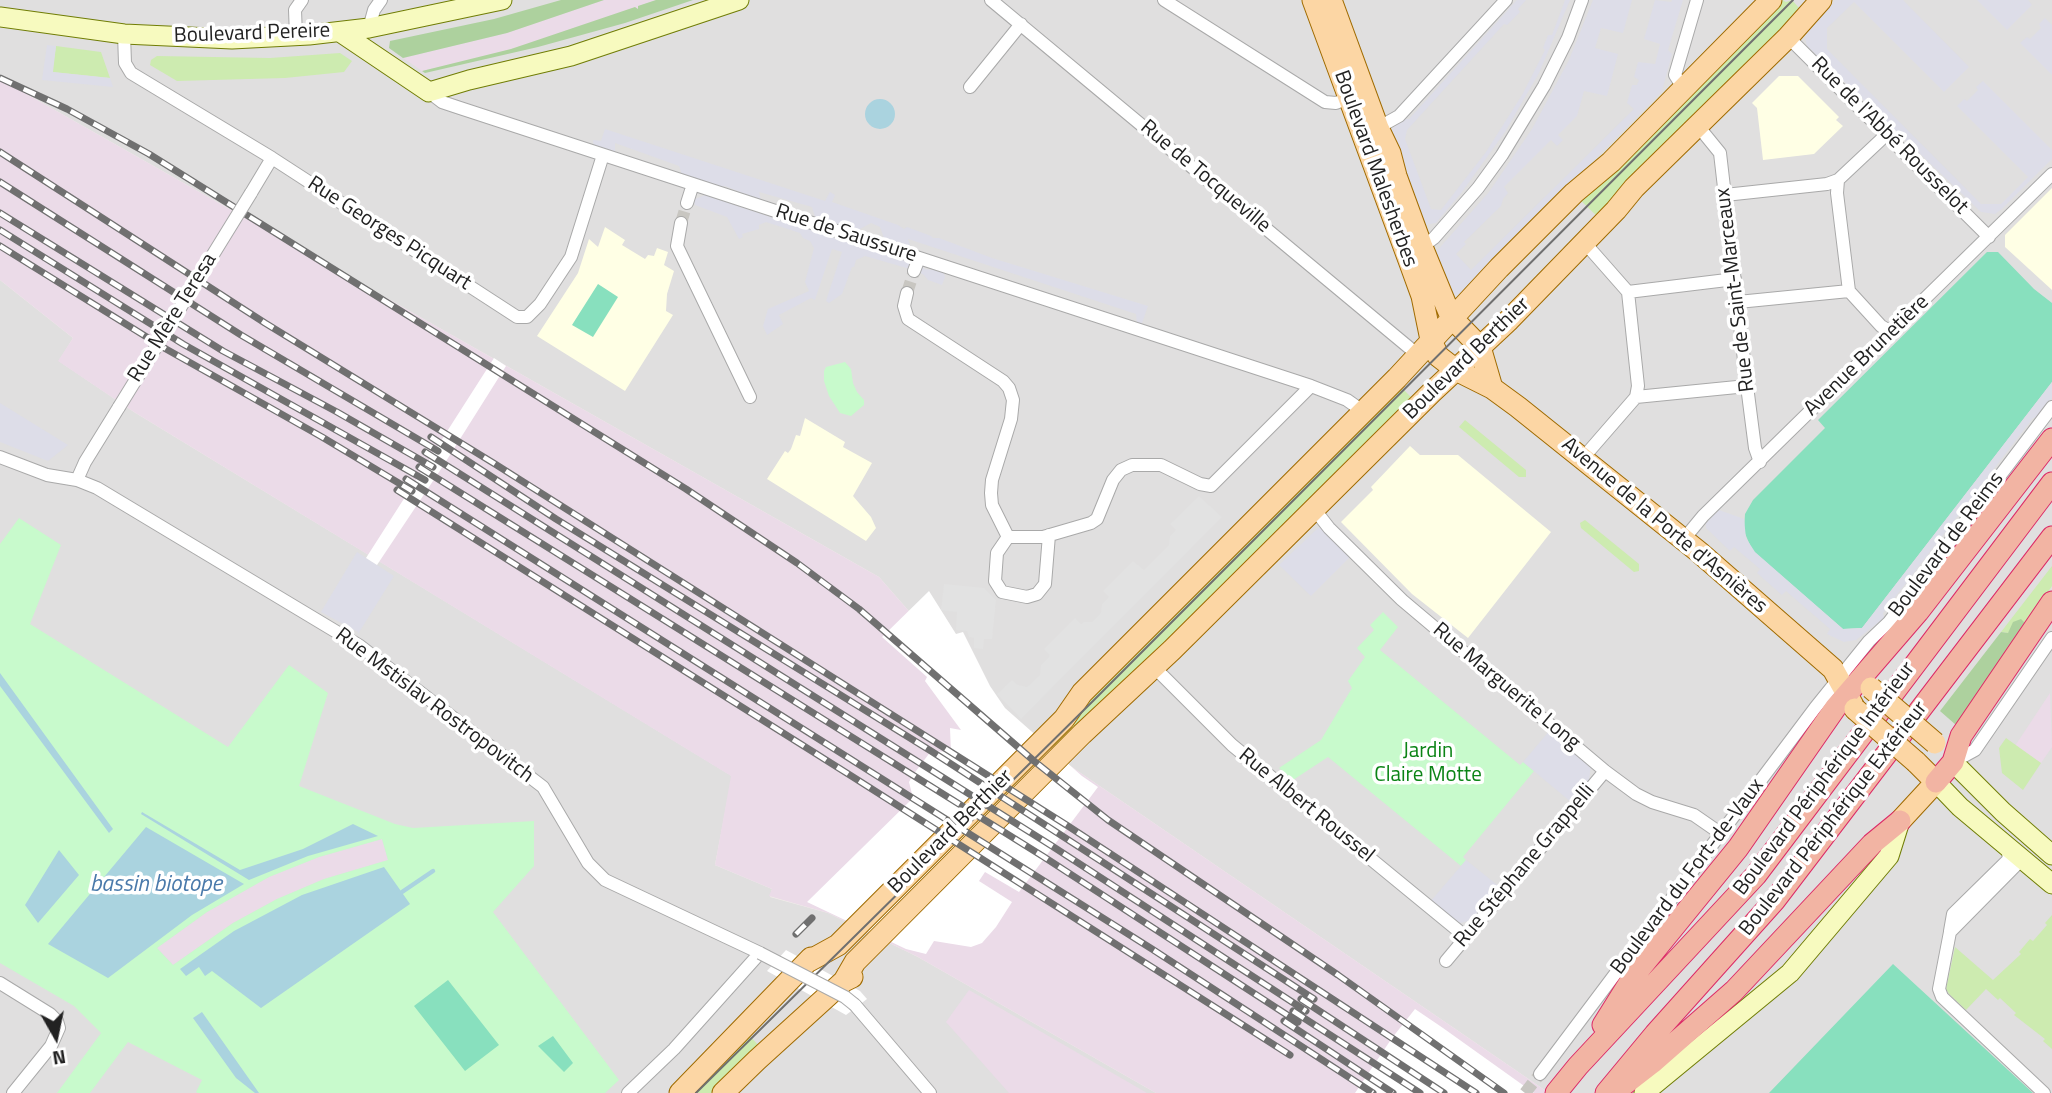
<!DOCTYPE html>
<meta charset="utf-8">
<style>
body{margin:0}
#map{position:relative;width:2052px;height:1093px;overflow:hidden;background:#f2efe9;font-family:"Titillium Web",sans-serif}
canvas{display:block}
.north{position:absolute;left:21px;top:1002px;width:70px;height:70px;-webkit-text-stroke:5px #fff;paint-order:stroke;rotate:171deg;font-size:19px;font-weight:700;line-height:28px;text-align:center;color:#222}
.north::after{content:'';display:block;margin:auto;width:24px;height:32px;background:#222;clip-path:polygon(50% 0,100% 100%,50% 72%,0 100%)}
</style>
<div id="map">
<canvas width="2052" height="1093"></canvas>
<div class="north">N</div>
</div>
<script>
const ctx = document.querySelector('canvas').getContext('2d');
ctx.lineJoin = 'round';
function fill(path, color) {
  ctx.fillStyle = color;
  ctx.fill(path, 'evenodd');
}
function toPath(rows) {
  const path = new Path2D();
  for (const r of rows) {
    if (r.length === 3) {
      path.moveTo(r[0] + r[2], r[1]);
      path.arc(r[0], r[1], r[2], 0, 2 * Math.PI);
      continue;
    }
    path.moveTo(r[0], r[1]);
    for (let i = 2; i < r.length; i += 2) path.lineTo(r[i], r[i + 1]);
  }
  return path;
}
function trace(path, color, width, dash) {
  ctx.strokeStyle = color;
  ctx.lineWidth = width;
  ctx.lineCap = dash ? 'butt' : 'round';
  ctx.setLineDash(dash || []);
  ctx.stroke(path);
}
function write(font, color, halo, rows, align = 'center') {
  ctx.font = font + ' "Titillium Web",sans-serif';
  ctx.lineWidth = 7;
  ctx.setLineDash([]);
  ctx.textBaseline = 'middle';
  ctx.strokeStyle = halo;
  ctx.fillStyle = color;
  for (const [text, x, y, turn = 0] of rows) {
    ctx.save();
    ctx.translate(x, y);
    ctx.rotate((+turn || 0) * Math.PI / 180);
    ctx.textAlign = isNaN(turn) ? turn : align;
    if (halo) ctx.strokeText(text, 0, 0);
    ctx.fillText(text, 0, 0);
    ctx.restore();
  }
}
fill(toPath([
 [0,0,2052,0,2052,1093,1549,1093,1006,722,879,577,0,79],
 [0,280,73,338,59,361,134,412,732,776,715,865,772,889,770,897,828,913,918,957,1156,1093,0,1093]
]), '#e0dfdf');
fill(toPath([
 [604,0,656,0,638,6,638,9,636,10,634,8,538,41,477,59,422,71,403,58,507,33],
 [0,79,879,577,1006,722,1549,1093,1156,1093,918,957,828,913,769,896,772,889,715,865,731,776,134,412,58,361,73,338,0,280],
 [2050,693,2052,747,2041,763,2015,746],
 [382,839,388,860,324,879,277,899,233,923,173,965,157,948,207,912,269,877,319,857],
 [969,990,1147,1093,1009,1093,946,1022]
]), '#ebdbe8');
fill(toPath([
 [1779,76,1798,76,1839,117,1836,120,1843,126,1814,154,1763,160,1757,108,1752,103],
 [2052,188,2052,290,2005,247,2005,235],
 [605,227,625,240,622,245,645,259,648,255,654,256,657,248,668,252,664,265,674,271,667,294,666,311,673,315,625,391,537,336,578,273,589,239,598,247],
 [805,418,845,442,843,447,872,463,853,496,871,517,876,528,866,541,767,479,785,451,788,453,791,449,796,435,800,436],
 [1410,446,1420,455,1458,455,1551,532,1468,638,1412,594,1341,522,1373,490,1371,487]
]), '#ffffe5');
fill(toPath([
 [1783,0,1786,2,1792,0,1799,8,1796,11,1798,14,1599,218,1579,199,1615,169],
 [56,46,101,52,110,78,52,72],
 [340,53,352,61,344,72,285,78,177,81,150,65,151,60,157,56,270,58],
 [1399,385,1414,400,1060,751,1049,740],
 [1465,420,1526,470,1526,477,1519,477,1459,427],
 [1585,520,1639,564,1639,571,1634,572,1581,528,1580,523],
 [2052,566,2052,586,2026,624,2011,629,2008,633,2001,632],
 [2006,738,2041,763,2023,790,2002,773,1999,748],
 [2052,915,2052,1049,2043,1041,2045,1039,2014,1015,2016,1013,2000,998,1998,1000,1986,989,1966,1010,1949,994,1946,989,1955,947,1993,980,2021,954,2019,952,2030,939,2033,941,2047,925,2045,923],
 [749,1035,760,1047,712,1093,691,1093]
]), '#cdebb0');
fill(toPath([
 [561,0,604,0,507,33,403,58,389,48,390,41,494,19],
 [656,0,693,0,625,23,538,47,425,73,422,71,511,49,635,7,638,9,638,6],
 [2021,619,2026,624,1956,725,1940,711,2001,632,2008,633,2013,622]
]), '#add19e');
fill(toPath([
 [845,362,851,369,853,383,857,392,864,400,864,405,851,416,840,413,829,396,824,381,824,371,826,367],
 [19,518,61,545,30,624,228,747,289,665,328,693,299,786,395,824,413,828,534,821,534,866,493,912,619,1080,605,1093,198,1093,196,1092,202,1080,128,1042,90,1093,57,1093,101,1033,74,1006,0,963,0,544],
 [382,839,388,860,324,879,277,899,233,923,173,965,157,948,207,912,269,877,319,857],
 [1383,612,1398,627,1380,650,1520,765,1523,762,1534,771,1463,857,1466,860,1461,866,1328,757,1293,780,1279,768,1321,740,1352,688,1348,681,1365,657,1357,648,1374,630,1370,625]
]), '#c8facc');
fill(toPath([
 [1987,252,1998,252,2034,289,2052,303,2052,382,1862,628,1843,629,1752,550,1744,531,1745,514,1753,500,1825,428,1818,420],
 [598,284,618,297,593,337,572,325],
 [1893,964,2033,1093,1769,1093],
 [448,980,499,1045,465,1071,414,1006],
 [553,1036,573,1063,564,1072,538,1046]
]), '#88e0be');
fill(toPath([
 [1199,496,1222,517,1021,719,997,694,1012,680,1018,685,1027,687,1040,675,1041,665,1050,656,1044,649,1075,618,1081,624,1084,622,1092,622,1101,613,1102,604,1109,597,1103,591,1133,561,1144,570,1169,545,1170,536,1176,530,1170,524],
 [944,584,984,588,996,600,992,639,984,639,983,649,974,648,974,638,969,637,967,631,956,630,957,612,941,610]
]), '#e2e2e2');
fill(toPath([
 [1517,0,1526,0,1518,9,1520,12,1507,25,1504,24,1407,130,1405,139,1431,209,1441,210,1486,152,1522,95,1542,56,1545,50,1543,48,1548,35,1552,35,1565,0,1570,0,1539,73,1505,132,1462,192,1436,223,1424,225,1390,130,1404,119,1409,119],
 [1593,0,1632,0,1623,33,1601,28,1595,48,1618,54,1607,96,1584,91,1577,116,1558,135,1563,140,1557,146,1551,140,1504,187,1508,193,1503,199,1501,206,1464,242,1466,244,1456,254,1471,270,1634,109,1627,103,1632,85,1637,85,1639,80,1634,77,1638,62,1655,64,1660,44,1644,39,1655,0,1671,2,1672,0,1683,0,1668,50,1672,54,1662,91,1462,294,1451,295,1435,253,1489,192,1532,129,1569,60],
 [1836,0,1903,0,1969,67,1944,92,1854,2,1827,28,1827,49,1981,204,2001,204,2028,177,1957,106,1964,99,1967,101,1978,90,1976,87,1983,81,2052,150,2052,159,2002,209,1995,214,1981,212,1807,46,1805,37,1808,29],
 [1977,0,2028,0,2032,5,2007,30],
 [2045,18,2052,25,2052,75,2020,43,2027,37,2030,39,2041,28,2039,24],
 [47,45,56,46,53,72,110,78,113,87,42,80],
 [605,129,825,201,830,192,835,195,832,202,898,225,904,229,907,227,931,236,933,238,939,238,992,258,1148,306,1141,326,1137,324,1136,314,908,239,911,249,885,241,880,227,871,223,860,229,862,233,859,235,816,220,812,207,759,192,761,200,741,196,740,192,725,186,719,188,682,175,679,166,615,143,615,154,594,148,593,140,601,141],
 [705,195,806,229,809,225,866,244,866,248,880,253,885,251,922,264,924,269,943,271,945,277,942,285,928,280,924,275,917,271,865,256,856,260,854,267,852,267,842,294,829,303,826,301,842,252,832,249,815,300,811,298,779,315,783,324,767,335,763,326,768,309,809,291,805,282,814,248,810,241,803,238,800,233,766,222,759,225,759,229,742,234,743,237,739,239,727,217,695,205,693,200],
 [2052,382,2052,398,2044,409,2039,417,2033,418,1883,613,1884,618,1856,640,1844,642,1829,635,1827,634,1830,629,1786,591,1782,595,1757,573,1760,569,1734,547,1730,551,1706,528,1706,523,1719,510,1744,519,1746,538,1755,552,1843,629,1862,628],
 [0,403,68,445,48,461,0,442],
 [1318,528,1322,528,1352,555,1311,596,1279,565],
 [357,552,394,576,358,634,358,632,321,612],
 [1551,729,1591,766,1589,780,1571,802,1523,762],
 [1466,860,1501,888,1474,919,1461,923,1452,920,1430,902]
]), '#dddde8');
fill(toPath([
 [880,114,15],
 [0,673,113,829,109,833,0,686],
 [142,812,240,870,303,849,353,824,378,836,308,856,249,880,141,814],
 [146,827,244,884,192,915,108,978,48,944],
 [59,850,79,875,38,923,25,905],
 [384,867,410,904,261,1008,212,971,205,976,199,967,186,976,180,969,234,931,302,895],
 [202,1012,259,1093,255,1093,236,1078,193,1018]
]), '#aad3df');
fill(toPath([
 [494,358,506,366,443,466,377,565,366,558],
 [929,591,956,634,963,632,990,686,1005,708,1082,776,1098,787,1019,892,985,872,979,881,1012,902,996,927,982,943,971,947,934,941,926,954,906,949,807,902,913,798,909,782,913,775,931,751,951,752,950,728,961,730,925,681,927,677,882,637],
 [786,950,860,991,867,999,846,1015,767,971],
 [1415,1009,1443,1028,1534,1093,1355,1093,1392,1038]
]), '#fff');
trace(toPath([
 [402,892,433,871]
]), '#aad3df', 4.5);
trace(toPath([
 [681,223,687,203],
 [907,293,914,271],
 [1525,1093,1540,1074]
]), '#c8c6c1', 12, [12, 6]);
const minor = toPath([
 [991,0,1418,355],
 [1164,0,1325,102,1336,103,1349,98],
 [369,28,374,10,381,0],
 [124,34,125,63,131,73,272,158,517,317,527,317,540,304,571,257,603,155],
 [296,36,295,10,302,0],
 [1788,37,1989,237],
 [970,87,1021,24],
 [1684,89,1675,75,1697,0],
 [429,92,442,102,460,108,1311,386,1347,400,1364,412],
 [1698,126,1720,153,1747,386,1755,448,1760,462],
 [1372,131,1399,116,1506,0],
 [1887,134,1838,180,1837,193,1849,291,1881,326,1891,332],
 [251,193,272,158],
 [1725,195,1827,184,1838,180],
 [687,203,693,184],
 [681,223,677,246,750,397],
 [1422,247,1434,238,1478,188,1502,155,1544,86,1568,38,1582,0],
 [914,271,919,258],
 [1628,292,1735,279],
 [907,293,904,306,908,319,1003,381,1009,388,1013,400,1011,419,992,480,991,493,992,505,1008,537],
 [1738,302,1849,291],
 [1636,397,1747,386],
 [0,457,47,475,77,480,97,488,360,646,543,787,588,863,605,880,760,953,674,1049,628,1093],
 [1583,458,1636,397,1638,386,1628,292,1584,242],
 [77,480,85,462,119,407],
 [1315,510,1329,528,1402,600,1605,771,1636,794,1652,802,1694,815,1720,833],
 [1008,537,1043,537,1091,523,1097,519,1113,480,1121,470,1132,465,1161,465,1200,484,1211,486,1311,386],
 [1008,537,997,553,995,581,1002,592,1027,597,1037,594,1045,584,1049,535],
 [1684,539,1703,516,2052,174],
 [1154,667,1232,745,1466,937],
 [1953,762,1975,750,2052,638],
 [2022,859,1950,932,1939,989,1942,997,2044,1093],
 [1950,931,1953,914,2009,859,2007,847],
 [1446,961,1605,771],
 [0,983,50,1014,57,1021,59,1028,51,1046,13,1093],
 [855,1005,930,1093],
 [1540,1074,1815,708,1869,641,1889,622,2052,407]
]);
const secondary = toPath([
 [0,17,124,34,232,39,309,35,369,28,502,0],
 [340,32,429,92,469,80,571,56,739,0],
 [1953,762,2003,812,2052,855],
 [1936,782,1960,807,2052,884],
 [1644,1093,1790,973,1889,856,1900,821]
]);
const primary = toPath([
 [1313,0,1410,263,1422,296,1431,340,1438,356,1456,370,1492,388,1518,407,1699,552,1833,669,1855,709],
 [1331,0,1378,128,1390,153,1396,176,1422,247,1443,298,1451,317,1480,347,1492,388],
 [1900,821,1936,782,1916,762],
 [809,961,838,945,1064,719,1082,693,1397,378,1499,268,1574,193,1611,162,1771,0],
 [844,981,855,962,1082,734,1172,650,1432,392,1509,320,1616,210,1634,188,1788,37,1821,0],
 [680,1093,811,958],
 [723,1093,757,1060,844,981,852,977]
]);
const trunk = toPath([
 [1936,782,1953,762,1961,736,2052,602],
 [1603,1025,1633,977,1738,848,1836,707,1918,612,2052,439],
 [1621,1087,1652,1063,1734,991,1872,844,1900,821],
 [1556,1093,1578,1066,1756,875,2052,483],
 [1606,1093,1655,1034,1775,900,2052,537]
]);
trace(minor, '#a9a9a9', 14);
trace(secondary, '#707d05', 21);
trace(primary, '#a06b00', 23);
trace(trunk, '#dc2a67', 23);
trace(minor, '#fff', 12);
trace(secondary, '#f7fabf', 19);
trace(primary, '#fcd6a4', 21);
trace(trunk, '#f2b4a3', 21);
trace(toPath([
 [696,1093,1093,701,1793,0]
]), '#707070', 2);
const rail = toPath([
 [0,78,67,109,149,154,686,489,797,563,859,609,1034,761,1108,820,1338,975,1504,1093],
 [0,152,265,323,495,464,1068,826,1476,1093],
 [0,182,241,335,438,451],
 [0,213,223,351,337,412,433,467],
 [0,230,183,344,425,480],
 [0,246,166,349,322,437,412,491],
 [431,437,556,519,931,751,1314,999],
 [425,452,1052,846,1306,1011],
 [419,467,1044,857,1298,1022],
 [406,479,1152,949,1373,1093],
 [397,490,853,777,1290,1055],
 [796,934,812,918],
 [1301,999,1444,1093],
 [1293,1011,1420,1093],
 [1284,1021,1393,1093]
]);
trace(rail, '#707070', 7);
trace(rail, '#fff', 4.5, [13]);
const minorBridge = toPath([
 [119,407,251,193],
 [760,953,845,997,855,1005]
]);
const primaryBridge = toPath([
 [1871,688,1935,743],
 [1855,709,1916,762]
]);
trace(minorBridge, '#a9a9a9', 14, []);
trace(primaryBridge, '#a06b00', 23, []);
trace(minorBridge, '#fff', 12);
trace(primaryBridge, '#fcd6a4', 21);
write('21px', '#222', '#fff', [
 ["Boulevard Pereire",252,34,-2],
 ["Rue de l'Abbé Rousselot",1889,136,45],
 ["Boulevard Malesherbes",1375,169,70],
 ["Rue de Tocqueville",1205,177,40],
 ["Rue Georges Picquart",389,234,33],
 ["Rue de Saussure",846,234,18],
 ["Rue de Saint-Marceaux",1736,290,-97],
 ["Rue Mère Teresa",173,318,-58],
 ["Avenue Brunetière",1867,356,-44],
 ["Boulevard Berthier",1467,359,-44],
 ["Avenue de la Porte d'Asnières",1664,526,40],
 ["Boulevard de Reims",1947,545,-53],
 ["Rue Marguerite Long",1506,687,40],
 ["Rue Mstislav Rostropovitch",434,706,37],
 ["Boulevard Périphérique Intérieur",1825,779,-53],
 ["Rue Albert Roussel",1306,806,39],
 ["Boulevard Périphérique Extérieur",1834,819,-52],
 ["Boulevard Berthier",951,832,-45],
 ["Rue Stéphane Grappelli",1525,866,-50],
 ["Boulevard du Fort-de-Vaux",1688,877,-53]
]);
write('21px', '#0c8416', '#fff', [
 ["Jardin",1428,752],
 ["Claire Motte",1428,776]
]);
write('italic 23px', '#4a7aab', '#fff', [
 ["bassin biotope",156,885]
]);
</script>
